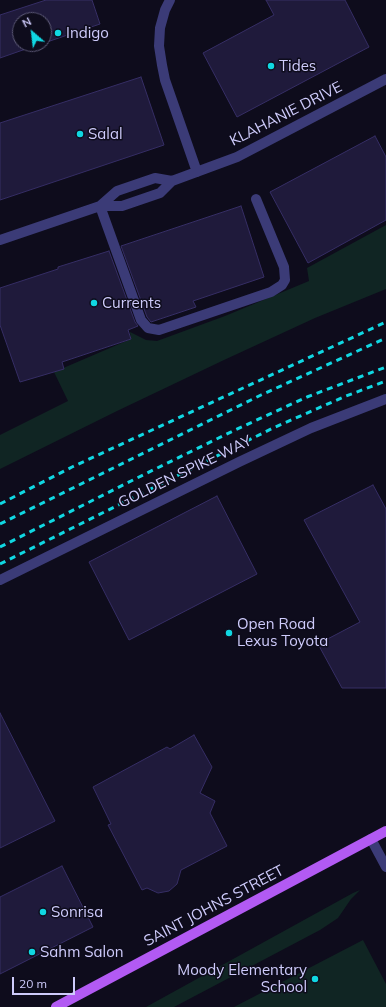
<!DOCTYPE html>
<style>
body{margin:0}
#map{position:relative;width:386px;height:1007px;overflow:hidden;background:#0e0c1c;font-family:Mulish,sans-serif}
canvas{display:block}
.north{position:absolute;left:12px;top:12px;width:40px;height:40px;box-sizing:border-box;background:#0e0c1c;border:1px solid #5b5875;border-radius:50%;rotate:332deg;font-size:11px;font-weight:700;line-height:16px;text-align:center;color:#cecbfb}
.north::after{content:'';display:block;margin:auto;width:14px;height:18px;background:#10d7e2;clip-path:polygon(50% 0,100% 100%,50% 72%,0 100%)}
.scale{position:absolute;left:12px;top:977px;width:63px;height:18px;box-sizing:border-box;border:2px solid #cecbfb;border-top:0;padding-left:5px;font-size:12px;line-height:14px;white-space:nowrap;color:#cecbfb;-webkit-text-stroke:3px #0e0c1c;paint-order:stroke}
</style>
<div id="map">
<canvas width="386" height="1007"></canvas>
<div class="north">N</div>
<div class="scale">20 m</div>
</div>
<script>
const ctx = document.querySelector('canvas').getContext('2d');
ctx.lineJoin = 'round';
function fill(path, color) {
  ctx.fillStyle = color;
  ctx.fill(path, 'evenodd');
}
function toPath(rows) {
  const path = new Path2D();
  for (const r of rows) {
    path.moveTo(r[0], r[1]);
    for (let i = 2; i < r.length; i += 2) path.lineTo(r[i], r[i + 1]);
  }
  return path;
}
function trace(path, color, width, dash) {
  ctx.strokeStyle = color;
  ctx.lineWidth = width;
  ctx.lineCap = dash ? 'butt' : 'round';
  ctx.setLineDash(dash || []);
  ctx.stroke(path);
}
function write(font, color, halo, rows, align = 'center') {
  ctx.font = font + ' Mulish,sans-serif';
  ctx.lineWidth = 3;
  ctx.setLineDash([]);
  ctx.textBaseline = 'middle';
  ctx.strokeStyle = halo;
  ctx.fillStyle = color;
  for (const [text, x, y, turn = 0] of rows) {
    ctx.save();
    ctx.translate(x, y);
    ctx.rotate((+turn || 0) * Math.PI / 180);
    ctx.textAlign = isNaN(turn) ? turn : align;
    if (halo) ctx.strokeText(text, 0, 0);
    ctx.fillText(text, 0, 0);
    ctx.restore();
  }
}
fill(toPath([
 [386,225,386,289,315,318,224,360,117,411,0,469,0,435,68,401,54,372,131,339,130,332,146,340,157,341,225,316,309,281,307,268],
 [360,890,351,899,338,918,320,930,174,1007,146,1007,353,893],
 [363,940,386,984,386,1007,234,1007]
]), '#102523');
const building = toPath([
 [46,0,92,0,100,24,44,43,44,20,20,20,20,44,40,44,0,58,0,15,46,0],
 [266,0,345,0,369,47,237,117,203,53,274,15,266,0],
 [141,77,164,145,0,200,0,123,141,77],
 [375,136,386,157,386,220,308,263,270,192,375,136],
 [241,206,264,277,193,301,196,307,151,322,147,317,121,246,241,206],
 [109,251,135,322,138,326,128,330,131,339,62,362,64,369,20,382,0,325,0,288,58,269,58,267,109,251],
 [373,485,386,509,386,688,342,688,318,644,360,622,304,520,373,485],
 [217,496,257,574,129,640,89,562,217,496],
 [0,713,55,821,0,848,0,713],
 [194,735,212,767,200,793,215,801,210,813,227,846,181,870,177,884,169,891,158,893,147,888,142,890,108,825,111,824,93,787,167,747,170,749,194,735],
 [62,866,93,927,0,974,0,897,62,866]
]);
fill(building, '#1f1a3b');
trace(building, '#362e65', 1);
trace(toPath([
 [170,0,165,10,160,28,159,46,162,65,165,80,197,172],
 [100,206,141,320,148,328,159,330,271,292,282,285,285,280,284,267,256,199],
 [100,206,117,191,155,178,172,181,237,157,386,79],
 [0,240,100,206,122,206,160,193,172,181],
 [0,580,239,462,311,428,386,399],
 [371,839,386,867]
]), '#3b3b77', 10);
trace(toPath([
 [56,1007,386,831]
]), '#b25af3', 10);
trace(toPath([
 [0,504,72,467,386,322],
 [0,524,261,395,386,338],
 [0,547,143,475,235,430,307,397,386,367],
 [0,564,273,428,346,396,386,381]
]), '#10d7e2', 3, [6, 5]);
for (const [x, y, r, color] of [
 [58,33,4,"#10d7e2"],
 [271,66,4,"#10d7e2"],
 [80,134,4,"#10d7e2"],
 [94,303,4,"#10d7e2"],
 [229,633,4,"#10d7e2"],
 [43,912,4,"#10d7e2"],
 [32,952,4,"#10d7e2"],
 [315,979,4,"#10d7e2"]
]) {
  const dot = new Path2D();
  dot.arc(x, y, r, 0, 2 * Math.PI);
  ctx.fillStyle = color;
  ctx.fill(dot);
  trace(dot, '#0e0c1c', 1.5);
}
write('15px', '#cecbfb', '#0e0c1c', [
 ["Indigo",66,33],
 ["Tides",279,66],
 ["Salal",88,134],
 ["Currents",102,303],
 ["Open Road",237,624],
 ["Lexus Toyota",237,641],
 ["Sonrisa",51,912],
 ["Sahm Salon",40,952],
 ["Moody Elementary",307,970,"right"],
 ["School",307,987,"right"]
], 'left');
write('15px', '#cecbfb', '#0e0c1c', [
 ["KLAHANIE DRIVE",286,114,-27],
 ["GOLDEN SPIKE WAY",185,472,-26],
 ["SAINT JOHNS STREET",214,906,-28]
]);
</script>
